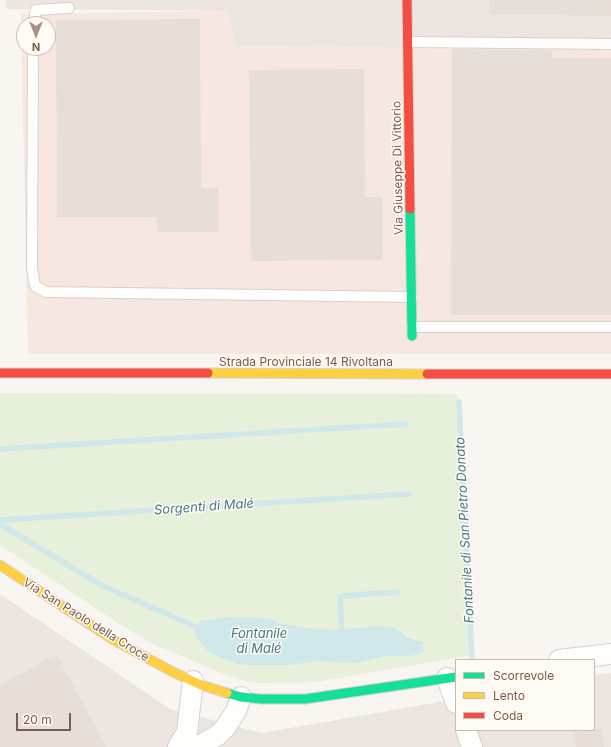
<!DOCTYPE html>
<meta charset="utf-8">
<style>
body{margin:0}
#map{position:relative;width:611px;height:747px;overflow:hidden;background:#f9f5f0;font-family:Inter,sans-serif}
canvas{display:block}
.legend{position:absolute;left:455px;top:659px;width:140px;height:72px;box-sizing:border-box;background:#fffaf3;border:1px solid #cabbb1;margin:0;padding:5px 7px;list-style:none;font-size:12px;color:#7a5c4d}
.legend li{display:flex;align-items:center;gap:8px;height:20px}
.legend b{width:20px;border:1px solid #cabbb1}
.north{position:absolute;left:16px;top:16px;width:40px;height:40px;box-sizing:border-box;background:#fffaf3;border:1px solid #cabbb1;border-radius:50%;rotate:180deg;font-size:11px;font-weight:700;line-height:16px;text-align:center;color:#7a5c4d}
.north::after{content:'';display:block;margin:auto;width:14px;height:18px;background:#a69286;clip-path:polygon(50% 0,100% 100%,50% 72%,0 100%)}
.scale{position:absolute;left:16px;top:713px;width:55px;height:18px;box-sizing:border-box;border:2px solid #7a5c4d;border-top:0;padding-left:5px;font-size:12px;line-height:14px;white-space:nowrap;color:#7a5c4d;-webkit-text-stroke:3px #fffaf3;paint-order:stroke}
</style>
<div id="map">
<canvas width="611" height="747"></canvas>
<ul class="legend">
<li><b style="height:5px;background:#16e098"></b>Scorrevole</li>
<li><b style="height:5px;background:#ffcf43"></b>Lento</li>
<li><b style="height:5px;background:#f24e42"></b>Coda</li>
</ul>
<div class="north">N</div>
<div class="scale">20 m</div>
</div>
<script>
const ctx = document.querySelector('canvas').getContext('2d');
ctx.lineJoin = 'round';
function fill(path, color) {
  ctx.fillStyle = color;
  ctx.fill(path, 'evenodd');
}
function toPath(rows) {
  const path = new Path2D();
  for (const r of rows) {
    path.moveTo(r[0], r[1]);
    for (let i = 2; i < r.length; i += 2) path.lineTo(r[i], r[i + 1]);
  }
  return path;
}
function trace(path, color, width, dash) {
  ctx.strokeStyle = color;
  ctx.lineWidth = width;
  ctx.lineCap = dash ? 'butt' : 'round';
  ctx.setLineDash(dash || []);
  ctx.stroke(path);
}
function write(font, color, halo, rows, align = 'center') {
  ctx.font = font + ' Inter,sans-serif';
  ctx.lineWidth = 3;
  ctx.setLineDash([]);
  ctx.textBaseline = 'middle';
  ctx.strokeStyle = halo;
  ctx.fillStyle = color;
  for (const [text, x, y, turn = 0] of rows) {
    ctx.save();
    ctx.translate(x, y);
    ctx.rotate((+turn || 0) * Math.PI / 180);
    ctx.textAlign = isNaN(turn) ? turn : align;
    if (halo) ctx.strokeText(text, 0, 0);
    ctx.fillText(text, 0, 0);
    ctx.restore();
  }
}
fill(toPath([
 [228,11,235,46,611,50,611,354,28,354,21,14],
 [24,24,48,24,48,48,24,48]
]), '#f6e8e1');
fill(toPath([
 [6,0,611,0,611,50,235,46,228,11,7,9],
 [0,594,170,709,262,733,456,699,456,730,594,730,594,675,611,673,611,747,0,747]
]), '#ede5e0');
fill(toPath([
 [0,393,457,394,473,655,316,682,262,683,251,682,229,676,151,643,121,625,0,545]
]), '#e7f0db');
fill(toPath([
 [228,617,270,619,280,623,311,629,341,630,375,626,391,627,400,631,407,638,422,642,424,652,411,656,383,656,358,663,317,661,290,665,245,665,237,664,209,652,196,638,194,628,201,621]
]), '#d0e8ea');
trace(toPath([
 [459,402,472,659],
 [0,449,405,424],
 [0,520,409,494],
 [0,524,103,586,201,629],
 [342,636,340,596,397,592]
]), '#d0e8ea', 5.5);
fill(toPath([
 [489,0,611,0,611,16,489,14],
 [200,19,201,188,219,188,219,232,157,232,157,217,57,217,56,20],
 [452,49,552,50,552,58,611,58,611,315,451,315],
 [364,69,365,197,382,197,383,260,251,261,249,70],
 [56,654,107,747,0,747,0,685],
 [602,728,604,747,576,747,574,732]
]), '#e6ded7');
const lane = toPath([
 [33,24,36,10,69,8],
 [408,42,611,44],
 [33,48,32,268,35,286,46,292,412,297],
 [412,327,611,327]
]);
const street = toPath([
 [559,660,611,654],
 [447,678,456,703],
 [466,730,472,747],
 [178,747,187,732,193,681],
 [197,747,218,735,225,728,236,711,241,697]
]);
const fast = toPath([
 [410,209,412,336],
 [227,693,241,697,261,699,305,699,456,677]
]);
const slow = toPath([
 [208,373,427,374],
 [0,565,112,639,173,672,201,685,227,693]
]);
const jam = toPath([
 [407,0,410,209],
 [0,373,208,373],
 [427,374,611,374]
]);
trace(lane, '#d7d1cb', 12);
trace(street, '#d7d1cb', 22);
trace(fast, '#d9d2cb', 11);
trace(slow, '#d9d2cb', 11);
trace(jam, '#d9d2cb', 11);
trace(lane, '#fefefd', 10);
trace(street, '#fefefd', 20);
trace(fast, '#16e098', 9);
trace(slow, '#ffcf43', 9);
trace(jam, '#f24e42', 9);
write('12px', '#7a5c4d', '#fffaf3', [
 ["Via Giuseppe Di Vittorio",398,168,-91],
 ["Strada Provinciale 14 Rivoltana",306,362],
 ["Via San Paolo della Croce",86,620,32]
]);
write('italic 13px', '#437c86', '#fffaf3', [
 ["Sorgenti di Malé",204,507,-4],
 ["Fontanile di San Pietro Donato",465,530,-93],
 ["Fontanile",259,634],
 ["di Malé",259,649]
]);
</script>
